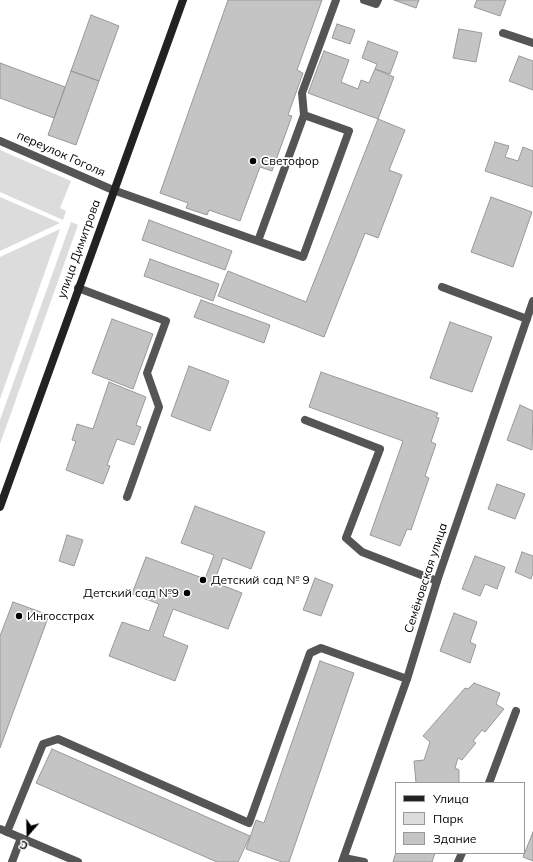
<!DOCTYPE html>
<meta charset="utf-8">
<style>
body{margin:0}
#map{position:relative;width:533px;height:862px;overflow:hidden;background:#fff;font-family:Mulish,sans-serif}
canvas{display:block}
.legend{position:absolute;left:395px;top:782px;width:130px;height:72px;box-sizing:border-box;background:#fff;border:1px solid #999;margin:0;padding:5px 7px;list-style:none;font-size:12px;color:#000}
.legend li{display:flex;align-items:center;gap:8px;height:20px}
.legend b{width:20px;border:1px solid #999}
.north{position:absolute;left:8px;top:814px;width:40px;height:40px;-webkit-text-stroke:3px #fff;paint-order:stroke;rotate:200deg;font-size:11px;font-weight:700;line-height:16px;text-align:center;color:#000}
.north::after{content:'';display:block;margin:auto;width:14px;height:18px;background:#000;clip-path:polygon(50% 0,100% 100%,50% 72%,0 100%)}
</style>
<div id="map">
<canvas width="533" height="862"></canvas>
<ul class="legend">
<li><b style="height:5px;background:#222"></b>Улица</li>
<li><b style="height:11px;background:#dcdcdc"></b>Парк</li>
<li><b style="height:11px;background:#c4c4c4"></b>Здание</li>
</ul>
<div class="north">С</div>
</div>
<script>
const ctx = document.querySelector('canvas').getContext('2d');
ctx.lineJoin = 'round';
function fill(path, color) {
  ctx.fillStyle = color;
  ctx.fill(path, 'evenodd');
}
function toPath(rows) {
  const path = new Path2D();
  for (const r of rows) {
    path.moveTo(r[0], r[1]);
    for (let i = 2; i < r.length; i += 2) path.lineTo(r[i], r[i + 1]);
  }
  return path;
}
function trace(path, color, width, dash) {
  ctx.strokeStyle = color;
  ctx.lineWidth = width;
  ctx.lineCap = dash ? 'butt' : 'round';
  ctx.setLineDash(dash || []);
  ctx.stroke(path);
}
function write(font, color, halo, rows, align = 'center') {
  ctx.font = font + ' Mulish,sans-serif';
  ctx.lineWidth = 3.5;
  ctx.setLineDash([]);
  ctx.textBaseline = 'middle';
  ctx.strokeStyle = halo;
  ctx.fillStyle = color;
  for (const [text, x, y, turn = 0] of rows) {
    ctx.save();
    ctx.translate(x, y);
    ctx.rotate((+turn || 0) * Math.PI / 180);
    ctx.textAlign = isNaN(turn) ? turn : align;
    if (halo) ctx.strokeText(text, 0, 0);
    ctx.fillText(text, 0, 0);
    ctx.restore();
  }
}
fill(toPath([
 [0,150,71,181,60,208,66,211,63,220,0,192],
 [0,197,60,223,0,251],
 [71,222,78,225,0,444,0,420],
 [60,229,0,399,0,257]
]), '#dcdcdc');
const building = toPath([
 [228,0,322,0,297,70,303,73,288,115,292,116,272,171,260,167,240,221,209,210,207,215,186,208,188,203,160,193,228,0],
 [394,0,419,0,416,8,394,0],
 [477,0,506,0,500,16,474,7,477,0],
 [91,15,119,26,99,81,71,71,91,15],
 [337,24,355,30,350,44,332,38,337,24],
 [459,29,482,33,476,62,453,58,459,29],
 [368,41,398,52,390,74,375,69,377,64,362,58,368,41],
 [324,51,349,60,341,82,358,89,361,80,369,83,375,69,394,77,378,119,308,93,324,51],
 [519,56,533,61,533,90,509,81,519,56],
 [0,63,65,87,54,118,0,98,0,63],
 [71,71,99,81,76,145,48,135,71,71],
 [378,119,405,130,389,170,402,175,378,238,365,233,324,337,218,296,228,271,306,302,378,119],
 [495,142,509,146,505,157,518,161,523,147,533,151,533,187,485,171,495,142],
 [491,197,532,212,513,267,471,252,491,197],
 [149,220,232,251,225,270,142,240,149,220],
 [150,259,219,284,213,301,144,276,150,259],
 [201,300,270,325,264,343,194,317,201,300],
 [112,319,153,334,133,389,92,373,112,319],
 [450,322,492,337,472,392,430,378,450,322],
 [189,366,229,381,210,431,171,416,189,366],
 [321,372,438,413,436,417,439,418,431,442,436,444,425,476,429,478,411,530,407,529,400,546,370,535,403,441,309,407,321,372],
 [109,382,146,397,136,425,141,427,134,445,117,439,107,465,110,466,103,484,66,470,76,441,72,440,77,424,93,429,109,382],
 [520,405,533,411,532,450,507,440,520,405],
 [497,484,525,494,515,519,488,509,497,484],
 [195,506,265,532,251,569,223,558,214,582,242,593,228,629,173,609,163,636,188,646,175,681,109,656,122,622,149,631,159,604,132,594,146,557,205,579,214,555,181,543,195,506],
 [67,535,83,540,74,566,59,561,67,535],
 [522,552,533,556,533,573,531,579,515,572,522,552],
 [475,556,505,567,497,589,485,584,480,596,462,589,475,556],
 [315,578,333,585,321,616,303,610,315,578],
 [13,602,49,615,0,748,0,636,13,602],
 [454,613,477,622,470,642,476,645,470,663,440,651,454,613],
 [320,661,354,673,289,862,282,862,246,849,256,820,264,823,320,661],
 [474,683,500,693,496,704,504,709,485,732,482,730,473,741,476,743,462,760,458,758,455,768,459,770,459,783,416,783,414,761,424,760,430,742,423,736,465,688,468,689,474,683],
 [52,749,250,836,238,862,217,862,36,783,52,749],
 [533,832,533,861,523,857,533,832],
 [396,852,396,853,435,853,432,862,393,862,396,852]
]);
fill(building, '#c4c4c4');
trace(building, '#999', 1);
trace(toPath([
 [364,0,376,4,378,0],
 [503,33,533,43],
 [304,115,302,93,336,0],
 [113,190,303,257,349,131,304,115,258,241],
 [442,287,527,319],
 [78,288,166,321,147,373,159,407,127,497],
 [305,420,380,449,346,538,362,552,437,581],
 [489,783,516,711],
 [7,832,43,744,58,739,249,823,310,653,321,648,407,679],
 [344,858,364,862],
 [12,862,21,838],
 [458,862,462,853]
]), '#555', 8);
trace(toPath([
 [0,141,113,190]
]), '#555', 8);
trace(toPath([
 [0,829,78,862],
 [342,862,407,679,437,581,533,301]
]), '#555', 8);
trace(toPath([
 [0,507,183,0]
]), '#222', 8);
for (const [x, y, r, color] of [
 [253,161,4,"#000"],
 [203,580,4,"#000"],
 [187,593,4,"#000"],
 [19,616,4,"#000"]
]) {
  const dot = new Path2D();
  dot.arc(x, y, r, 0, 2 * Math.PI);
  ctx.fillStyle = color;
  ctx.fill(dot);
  trace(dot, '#fff', 1.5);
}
write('12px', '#000', '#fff', [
 ["переулок Гоголя",61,154,24],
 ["улица Димитрова",79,249,-70],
 ["Семёновская улица",426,578,-72]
]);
write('12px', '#000', '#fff', [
 ["Светофор",261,161],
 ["Детский сад № 9",211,580],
 ["Детский сад №9",179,593,"right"],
 ["Ингосстрах",27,616]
], 'left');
</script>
